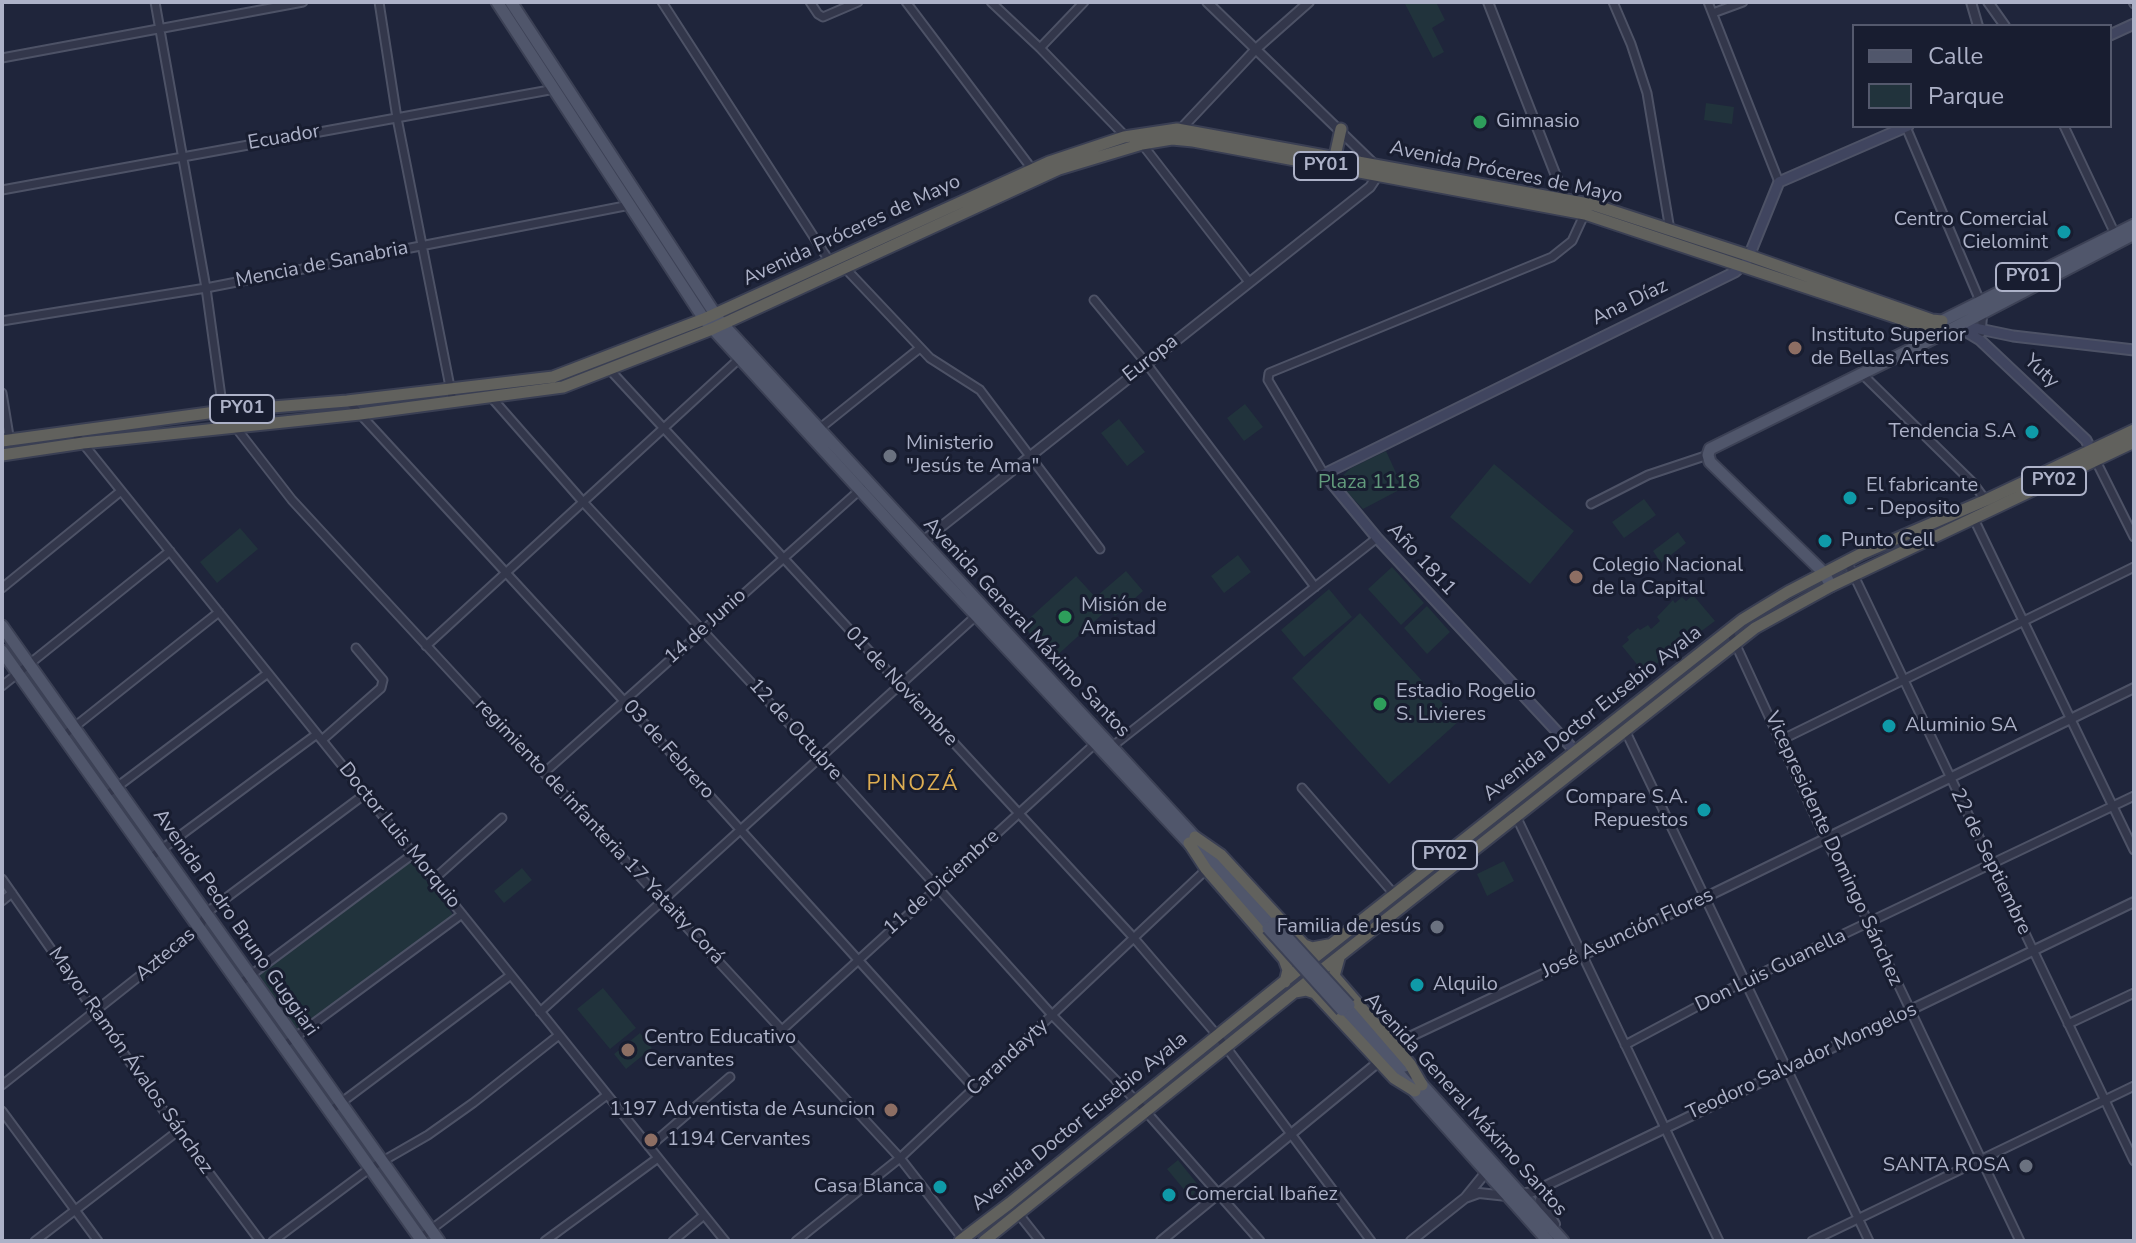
<!DOCTYPE html>
<meta charset="utf-8">
<style>
body{margin:0}
#map{position:relative;width:2136px;height:1243px;overflow:hidden;background:#1f253b;font-family:"Nunito Sans",sans-serif}
canvas{display:block}
.frame{position:absolute;inset:0;border:4px solid #adb2c8;pointer-events:none}
.legend{position:absolute;left:1852px;top:24px;width:260px;height:104px;box-sizing:border-box;background:#181d30;border:2px solid #54596d;margin:0;padding:10px 14px;list-style:none;font-size:24px;color:#adb2c8}
.legend li{display:flex;align-items:center;gap:16px;height:40px}
.legend b{width:40px;border:2px solid #54596d}
</style>
<div id="map">
<canvas width="2136" height="1243"></canvas>
<div class="frame"></div>
<ul class="legend">
<li><b style="height:10px;background:#50566b"></b>Calle</li>
<li><b style="height:22px;background:#21333c"></b>Parque</li>
</ul>
</div>
<script>
const ctx = document.querySelector('canvas').getContext('2d');
ctx.lineJoin = 'round';
function fill(path, color) {
  ctx.fillStyle = color;
  ctx.fill(path, 'evenodd');
}
function toPath(rows) {
  const path = new Path2D();
  for (const r of rows) {
    path.moveTo(r[0], r[1]);
    for (let i = 2; i < r.length; i += 2) path.lineTo(r[i], r[i + 1]);
  }
  return path;
}
function trace(path, color, width, dash) {
  ctx.strokeStyle = color;
  ctx.lineWidth = width;
  ctx.lineCap = dash ? 'butt' : 'round';
  ctx.setLineDash(dash || []);
  ctx.stroke(path);
}
function write(font, color, halo, rows, align = 'center') {
  ctx.font = font + ' "Nunito Sans",sans-serif';
  ctx.lineWidth = 6;
  ctx.setLineDash([]);
  ctx.textBaseline = 'middle';
  ctx.strokeStyle = halo;
  ctx.fillStyle = color;
  for (const [text, x, y, turn = 0] of rows) {
    ctx.save();
    ctx.translate(x, y);
    ctx.rotate((+turn || 0) * Math.PI / 180);
    ctx.textAlign = isNaN(turn) ? turn : align;
    if (halo) ctx.strokeText(text, 0, 0);
    ctx.fillText(text, 0, 0);
    ctx.restore();
  }
}
fill(toPath([
 [1404,2,1436,2,1445,20,1432,28,1444,52,1433,58],
 [1706,103,1734,107,1732,124,1704,120],
 [1245,404,1263,427,1244,441,1227,418],
 [1119,419,1145,452,1127,466,1101,433],
 [1386,451,1403,488,1363,509,1343,488,1341,477,1351,468],
 [1494,464,1574,531,1530,584,1450,517],
 [1644,499,1656,515,1624,538,1612,522],
 [240,528,258,549,217,583,200,562],
 [1678,532,1686,543,1661,563,1653,551],
 [1238,555,1251,572,1224,593,1211,576],
 [1392,567,1424,603,1401,625,1368,589],
 [1126,571,1143,591,1115,616,1097,596],
 [1076,576,1107,610,1053,659,1022,625],
 [1329,589,1352,617,1304,657,1281,630],
 [1693,595,1715,621,1644,673,1622,646,1629,640,1627,637,1638,628,1640,630,1648,625,1651,629,1660,621,1657,617,1673,600,1675,603,1682,597,1686,601],
 [1427,606,1450,632,1427,654,1404,628],
 [1360,613,1459,721,1389,784,1292,678],
 [1504,861,1514,881,1487,896,1477,874],
 [409,863,413,864,452,913,452,917,300,1030,294,1029,260,980,260,975],
 [522,868,532,880,504,903,494,891],
 [603,988,636,1028,610,1049,577,1009],
 [640,1033,652,1048,626,1069,614,1054],
 [1178,1160,1199,1186,1191,1198,1167,1169]
]), '#21333c');
const minor = toPath([
 [155,2,206,288,223,411,292,500,900,1158,963,1239],
 [379,2,397,118,453,402],
 [662,2,830,262],
 [810,2,818,14,823,17,858,2],
 [906,2,1032,169],
 [991,2,1040,48,1127,138],
 [1613,2,1631,44,1647,93,1670,230],
 [1708,2,1779,182],
 [2133,2,2134,4],
 [1713,13,1743,2],
 [1040,48,1084,2],
 [2,58,303,2],
 [2064,126,2116,236],
 [1906,127,1980,301,1983,312,1981,333],
 [1142,144,1249,282],
 [2,190,555,89],
 [845,268,930,358,980,390,1100,549],
 [1094,300,1146,363,1315,587],
 [2,321,206,288,630,205],
 [610,370,1133,937,1217,1035,1371,1241],
 [1861,373,1973,483,1987,502],
 [2,393,10,442],
 [491,397,584,503,821,758,1053,1016,1142,1107,1260,1241],
 [348,401,624,701,974,1088],
 [819,429,920,348],
 [73,431,725,1241],
 [2096,461,2134,537],
 [1324,474,1268,380,1269,373,1552,257,1572,241,1585,213],
 [1591,504,1648,475,1708,455],
 [1973,517,2134,850],
 [1847,561,2134,1161],
 [2,588,121,491],
 [1729,630,1825,838,1869,923,2020,1241],
 [426,646,739,359],
 [2,686,170,551],
 [1625,730,1869,1241],
 [63,736,219,612],
 [322,740,381,688,383,680,356,648],
 [1781,740,2134,567],
 [1109,749,1377,538],
 [545,772,862,488],
 [1302,788,1394,894],
 [105,796,268,673],
 [1515,814,1719,1241],
 [150,858,317,734],
 [2,879,178,1131,260,1241],
 [434,879,502,818],
 [2,901,12,893],
 [239,984,413,854],
 [540,1012,977,615],
 [2068,1024,2134,993],
 [782,1030,1098,741],
 [1625,1045,1745,981,2134,796],
 [283,1046,462,914],
 [2,1085,200,928,206,913,365,794],
 [2,1111,98,1241],
 [330,1111,511,975],
 [649,1147,730,1077],
 [1017,1212,1040,1241],
 [420,1238,607,1095],
 [35,1241,178,1131],
 [273,1241,369,1169,428,1135,473,1103,559,1035],
 [545,1241,658,1158],
 [673,1241,704,1215],
 [796,1241,900,1158,1209,867],
 [1812,1241,2134,1086]
]);
const tertiary = toPath([
 [1488,2,1565,199],
 [1971,2,1978,26],
 [1988,2,2005,26],
 [1179,131,1257,48,1309,2],
 [922,542,1370,187,1374,181,1377,176,1374,164,1207,2],
 [1392,1051,1403,1040,1706,897,2134,688],
 [1544,1187,1540,1200,1555,1224],
 [1465,1198,1479,1193,1507,1196,1533,1192,2134,902],
 [1161,1241,1381,1060],
 [1411,1241,1465,1198,1487,1171]
]);
const secondary = toPath([
 [2110,35,2134,24],
 [1965,326,2013,336,2134,350],
 [1950,331,1965,331,1980,340,2086,440,2094,456],
 [1575,751,1377,538,1324,474,1735,272,1747,261,1779,182,1908,126]
]);
const primary = toPath([
 [497,2,704,319,914,549,1268,928],
 [511,2,719,320,1274,923],
 [1942,321,2134,225],
 [1831,586,1824,573,1710,462,1708,455,1710,449,1946,332,2134,234],
 [2,626,439,1241],
 [2,651,422,1241],
 [1349,1005,1405,1066],
 [1342,1010,1548,1241],
 [1417,1079,1563,1241]
]);
const trunk = toPath([
 [1335,156,1341,129],
 [2,441,223,411,347,401,553,377,704,319,1049,162,1124,137,1177,129,1594,205,1750,256,1932,320,1942,321],
 [2,455,83,443,360,414,563,387,712,329,1059,169,1142,144,1172,139,1193,141,1585,214,1928,328,1946,332],
 [1195,837,1221,855,1304,945,1312,948,1328,945],
 [1189,843,1206,869,1284,959,1288,970,1285,982],
 [1314,958,1742,620,1788,592,1861,554,1986,500,2134,430],
 [1339,958,1334,976,1410,1064,1422,1085],
 [1323,969,1755,628,1831,586,2134,442],
 [1295,992,1306,990,1315,993,1394,1078,1415,1091],
 [960,1241,1010,1203,1297,971],
 [984,1241,1307,982]
]);
trace(minor, '#4d5266', 11);
trace(tertiary, '#4d5266', 12);
trace(secondary, '#4d5266', 13);
trace(primary, '#3c4155', 15);
trace(trunk, '#3a3f53', 15);
trace(minor, '#33374b', 7);
trace(tertiary, '#33374b', 8);
trace(secondary, '#40455f', 9);
trace(primary, '#50566b', 11);
trace(trunk, '#61615d', 11);
const primaryBridge = toPath([
 [1274,923,1349,1005],
 [1268,928,1342,1010]
]);
trace(primaryBridge, '#3c4155', 15, []);
trace(primaryBridge, '#50566b', 11);
for (const [x, y, r, color] of [
 [1480,122,8,"#2e9e5b"],
 [2064,232,8,"#0f9aa8"],
 [1795,348,8,"#8d6e63"],
 [2032,432,8,"#0f9aa8"],
 [890,456,8,"#6b7280"],
 [1850,498,8,"#0f9aa8"],
 [1825,541,8,"#0f9aa8"],
 [1576,577,8,"#8d6e63"],
 [1065,617,8,"#2e9e5b"],
 [1380,704,8,"#2e9e5b"],
 [1889,726,8,"#0f9aa8"],
 [1704,810,8,"#0f9aa8"],
 [1437,927,8,"#6b7280"],
 [1417,985,8,"#0f9aa8"],
 [628,1050,8,"#8d6e63"],
 [891,1110,8,"#8d6e63"],
 [651,1140,8,"#8d6e63"],
 [2026,1166,8,"#6b7280"],
 [940,1187,8,"#0f9aa8"],
 [1169,1195,8,"#0f9aa8"]
]) {
  const dot = new Path2D();
  dot.arc(x, y, r, 0, 2 * Math.PI);
  ctx.fillStyle = color;
  ctx.fill(dot);
  trace(dot, '#181d30', 3);
}
for (const [x, y, w] of [
 [1326,166,64],
 [2028,277,64],
 [242,409,64],
 [2054,481,64],
 [1445,855,64]
]) {
  const box = new Path2D();
  box.roundRect(x - w / 2, y - 14, w, 28, 6);
  ctx.fillStyle = '#181d30';
  ctx.fill(box);
  trace(box, '#adb2c8', 2);
}
write('bold 18px', '#adb2c8', null, [
 ["PY01",1326,166],
 ["PY01",2028,277],
 ["PY01",242,409],
 ["PY02",2054,481],
 ["PY02",1445,855]
]);
write('20px', '#adb2c8', '#181d30', [
 ["Gimnasio",1496,122],
 ["Centro Comercial",2048,220,"right"],
 ["Cielomint",2048,243,"right"],
 ["Instituto Superior",1811,336],
 ["de Bellas Artes",1811,359],
 ["Tendencia S.A",2016,432,"right"],
 ["Ministerio",906,444],
 ["\"Jesús te Ama\"",906,467],
 ["El fabricante",1866,486],
 ["- Deposito",1866,509],
 ["Punto Cell",1841,541],
 ["Colegio Nacional",1592,566],
 ["de la Capital",1592,589],
 ["Misión de",1081,606],
 ["Amistad",1081,629],
 ["Estadio Rogelio",1396,692],
 ["S. Livieres",1396,715],
 ["Aluminio SA",1905,726],
 ["Compare S.A.",1688,798,"right"],
 ["Repuestos",1688,821,"right"],
 ["Familia de Jesús",1421,927,"right"],
 ["Alquilo",1433,985],
 ["Centro Educativo",644,1038],
 ["Cervantes",644,1061],
 ["1197 Adventista de Asuncion",875,1110,"right"],
 ["1194 Cervantes",667,1140],
 ["SANTA ROSA",2010,1166,"right"],
 ["Casa Blanca",924,1187,"right"],
 ["Comercial Ibañez",1185,1195]
], 'left');
write('20px', '#adb2c8', '#181d30', [
 ["Ecuador",284,138,-10],
 ["Avenida Próceres de Mayo",1506,173,12],
 ["Avenida Próceres de Mayo",852,231,-25],
 ["Mencia de Sanabria",322,265,-11],
 ["Ana Díaz",1630,303,-26],
 ["Europa",1151,359,-38],
 ["Yuty",2041,372,43],
 ["Año 1811",1421,560,47],
 ["14 de Junio",706,627,-42],
 ["Avenida General Máximo Santos",1026,628,47],
 ["01 de Noviembre",901,687,47],
 ["Avenida Doctor Eusebio Ayala",1593,714,-38],
 ["12 de Octubre",795,730,48],
 ["03 de Febrero",668,750,48],
 ["regimiento de infanteria 17 Yataity Corá",599,832,47],
 ["Doctor Luis Morquio",399,836,51],
 ["Vicepresidente Domingo Sánchez",1833,849,65],
 ["22 de Septiembre",1990,862,64],
 ["11 de Diciembre",942,883,-42],
 ["Avenida Pedro Bruno Guggiari",235,923,55],
 ["José Asunción Flores",1628,934,-25],
 ["Aztecas",166,955,-40],
 ["Don Luis Guanella",1771,971,-26],
 ["Carandayty",1008,1058,-43],
 ["Mayor Ramón Ávalos Sánchez",130,1061,55],
 ["Teodoro Salvador Mongelos",1802,1062,-25],
 ["Avenida General Máximo Santos",1465,1105,48],
 ["Avenida Doctor Eusebio Ayala",1080,1122,-39]
]);
write('20px', '#629b7c', '#181d30', [
 ["Plaza 1118",1369,483]
]);
ctx.letterSpacing = '2px';
write('22px', '#deae52', '#181d30', [
 ["PINOZÁ",913,785]
]);
ctx.letterSpacing = '0px';
</script>
